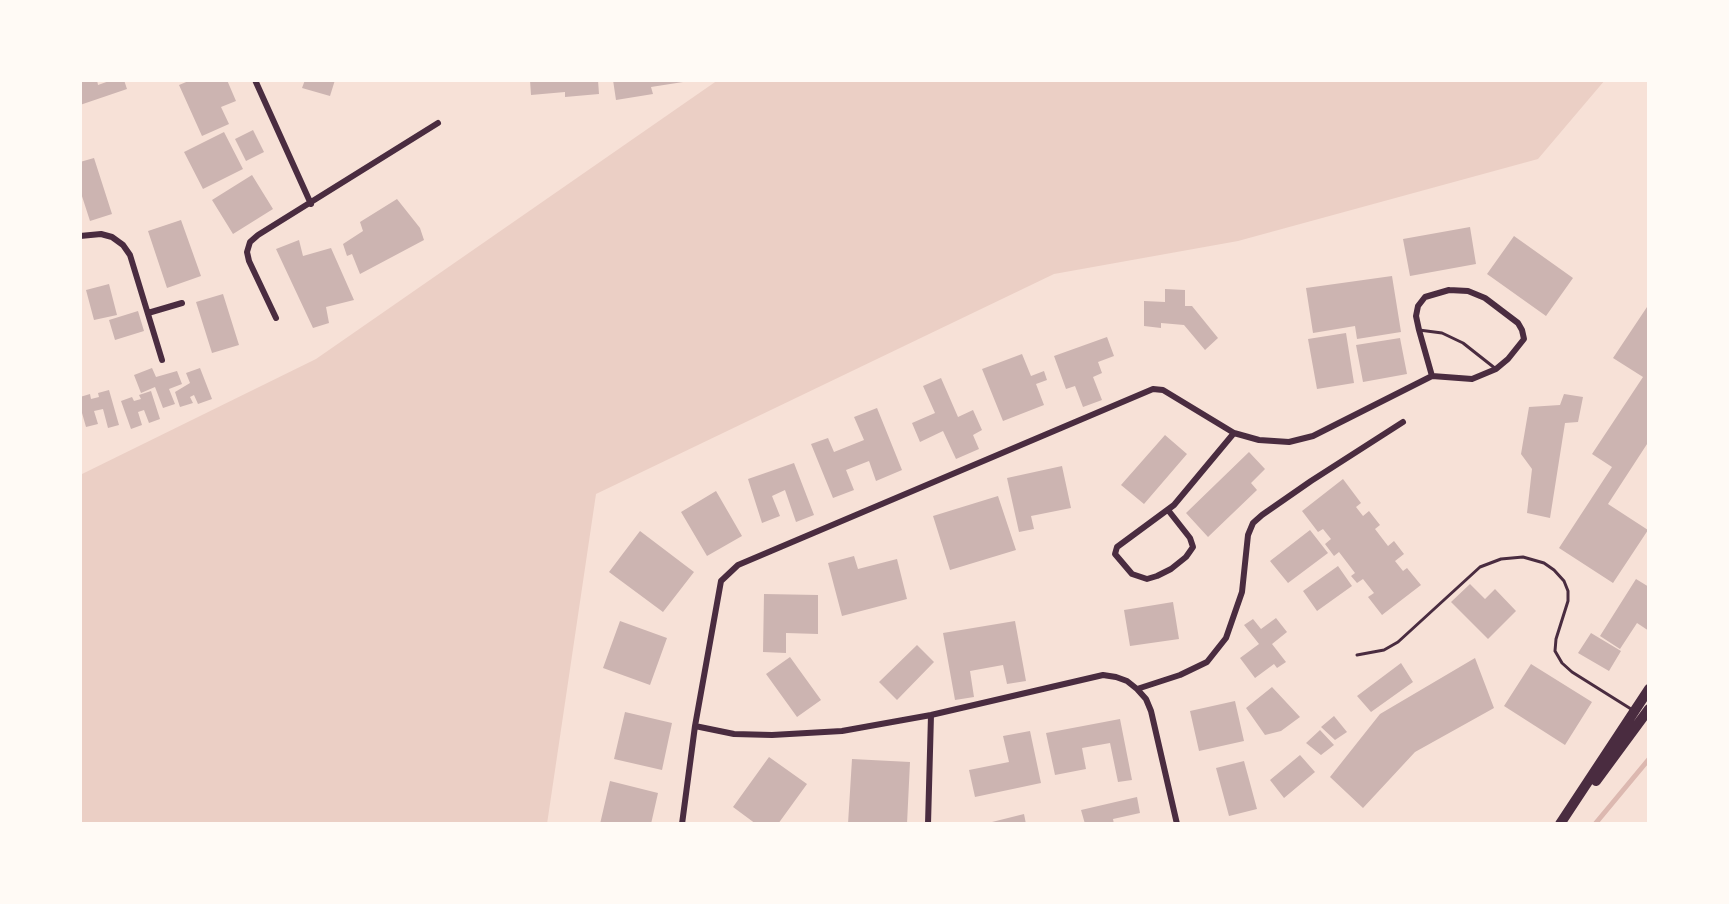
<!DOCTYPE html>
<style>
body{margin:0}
#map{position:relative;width:1729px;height:904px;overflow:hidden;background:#f7e1d7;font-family:"Roboto Condensed",sans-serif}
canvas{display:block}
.frame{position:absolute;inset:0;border:82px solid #fffaf5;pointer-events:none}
</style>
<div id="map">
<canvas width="1729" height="904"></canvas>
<div class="frame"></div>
</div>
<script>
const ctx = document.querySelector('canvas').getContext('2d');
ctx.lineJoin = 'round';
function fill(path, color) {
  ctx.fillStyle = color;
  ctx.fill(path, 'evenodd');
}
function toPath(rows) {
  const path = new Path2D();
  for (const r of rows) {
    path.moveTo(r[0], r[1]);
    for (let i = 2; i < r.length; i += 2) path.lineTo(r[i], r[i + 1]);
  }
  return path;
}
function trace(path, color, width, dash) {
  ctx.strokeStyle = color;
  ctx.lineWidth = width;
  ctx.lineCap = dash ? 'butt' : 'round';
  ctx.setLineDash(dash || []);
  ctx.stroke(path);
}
fill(toPath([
 [718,80,1605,80,1538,159,1238,241,1054,274,596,494,547,824,80,824,80,475,316,359]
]), '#ebcfc5');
trace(toPath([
 [1595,824,1649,759]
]), '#dcb8b0', 5);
fill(toPath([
 [80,80,97,80,98,85,112,80,124,80,127,89,80,105],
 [191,80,227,80,236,101,221,107,229,124,202,136,179,85],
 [305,80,335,80,330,96,302,88],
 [530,80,598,80,599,94,565,97,565,92,531,95],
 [613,80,683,80,683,82,651,87,653,94,616,100],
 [253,130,264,152,246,161,235,139],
 [224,132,243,169,203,189,184,152],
 [94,158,112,214,90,221,80,190,80,162],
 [252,175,273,209,233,234,212,200],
 [397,199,420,228,424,240,360,274,352,254,347,256,343,244,363,231,360,222],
 [181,220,201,276,167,288,148,231],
 [1470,227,1476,264,1410,276,1403,239],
 [1514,236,1573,278,1546,316,1487,274],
 [299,240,303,256,331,248,354,300,326,307,329,323,313,328,276,249],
 [1392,276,1401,332,1357,339,1355,326,1313,333,1306,288],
 [109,284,117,315,94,320,86,290],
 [1165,289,1185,290,1185,306,1192,306,1218,338,1205,350,1184,325,1161,323,1161,328,1144,326,1144,301,1165,302],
 [223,294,239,345,212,353,196,302],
 [1649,304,1649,441,1608,504,1648,530,1613,583,1559,548,1612,467,1592,454,1643,377,1613,358],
 [138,311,144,331,115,340,109,320],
 [1346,333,1354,383,1317,389,1308,339],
 [1107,337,1114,356,1098,362,1102,373,1093,377,1102,400,1083,407,1075,386,1066,389,1054,356],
 [1400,338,1407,374,1363,382,1356,345],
 [1022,354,1031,376,1044,371,1047,380,1036,384,1044,405,1003,421,982,369],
 [152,368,156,377,177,371,182,384,169,389,175,404,163,408,155,387,141,393,134,375],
 [200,368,212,399,198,404,194,395,190,397,193,403,180,407,175,392,190,383,186,373],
 [941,378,958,417,973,410,982,430,973,435,979,449,956,459,943,431,920,442,912,423,935,413,923,386],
 [109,390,119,425,108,428,103,409,94,411,98,424,86,427,80,406,80,397,90,394,91,399,99,397,98,393],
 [151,391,160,419,149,423,144,410,138,412,142,425,131,429,121,401,132,397,134,401,141,399,139,395],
 [1564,394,1583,397,1578,422,1565,423,1550,518,1527,513,1532,469,1521,454,1529,407,1560,405],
 [877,408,902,470,876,481,869,461,846,470,854,490,833,498,811,444,828,438,834,452,864,440,854,417],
 [1165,435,1187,454,1144,504,1121,485],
 [1249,452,1265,469,1251,483,1257,490,1208,537,1186,513],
 [794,463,814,515,796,522,785,490,772,496,780,516,762,523,748,479],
 [1062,466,1071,508,1031,516,1034,529,1019,532,1007,478],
 [1343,479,1361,503,1356,507,1363,516,1369,511,1380,525,1375,529,1388,546,1394,541,1404,554,1395,561,1403,571,1407,568,1421,585,1382,615,1368,597,1374,593,1363,579,1357,583,1351,576,1355,573,1339,552,1334,556,1325,544,1331,539,1323,529,1318,532,1302,511],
 [716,491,742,536,707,556,681,512],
 [998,496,1016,550,950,570,933,516],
 [1310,530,1328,553,1288,583,1270,561],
 [640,531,694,572,663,612,609,572],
 [854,556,858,569,897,559,907,599,842,616,828,563],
 [1338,566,1352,586,1317,611,1303,591],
 [1636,579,1649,587,1649,631,1637,623,1620,649,1600,636],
 [1470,584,1485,599,1495,589,1516,611,1488,639,1451,602],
 [764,594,818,595,818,634,786,633,786,653,763,652],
 [1173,602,1179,639,1130,646,1124,610],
 [1276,618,1287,632,1272,644,1286,662,1277,668,1274,664,1255,678,1240,658,1259,644,1244,625,1253,619,1261,629],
 [620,621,667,638,650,685,603,668],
 [1015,621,1026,681,1007,684,1003,665,970,671,974,697,955,700,943,633],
 [1591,633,1621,651,1609,671,1578,653],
 [917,645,934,662,897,700,879,682],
 [790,657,821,700,797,717,766,674],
 [1475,658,1494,708,1415,752,1363,808,1330,777,1380,714],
 [1401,663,1413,682,1371,712,1357,696],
 [1531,664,1592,702,1565,745,1504,706],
 [1272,687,1300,717,1281,731,1265,735,1246,708],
 [1235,701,1244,741,1199,751,1190,711],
 [625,712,672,723,662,770,614,759],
 [1334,716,1347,732,1335,740,1321,727],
 [1120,719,1132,780,1118,782,1110,743,1082,748,1086,769,1055,775,1046,733],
 [1320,730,1334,745,1321,755,1306,743],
 [1030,731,1041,783,975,797,969,770,1009,762,1003,736],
 [1300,755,1315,772,1284,798,1270,780],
 [769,757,807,784,778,824,756,824,733,807],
 [852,759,910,762,907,824,848,824],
 [1244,761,1257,809,1229,816,1216,768],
 [610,781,658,793,651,824,600,824],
 [1137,797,1140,813,1113,819,1114,824,1085,824,1081,810],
 [1024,814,1026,824,988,824,988,823]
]), '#ccb4b1');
trace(toPath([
 [1419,330,1442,333,1463,343,1496,369],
 [1357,655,1384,650,1398,642,1480,567,1501,559,1523,557,1544,563,1554,570,1564,581,1568,591,1568,601,1556,639,1555,651,1562,663,1572,672,1631,709]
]), '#4a2c40', 3);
trace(toPath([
 [255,80,311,204],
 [80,236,101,234,112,237,123,245,130,255,162,360],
 [1449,290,1468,291,1485,298,1518,323,1522,330,1524,339,1508,359,1496,369,1472,379,1432,376,1419,330,1416,316,1418,306,1425,297,1449,290],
 [148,313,182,303],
 [276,318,249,261,247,252,250,242,258,235,438,123],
 [1168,510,1190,538,1193,547,1186,557,1171,569,1157,576,1147,579,1132,574,1115,554,1117,547,1174,505,1234,433],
 [1137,689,1180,675,1207,662,1226,638,1242,592,1248,535,1253,523,1262,515,1311,481,1403,422],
 [695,726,734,734,772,735,842,731,931,715,1103,675,1116,677,1127,681,1137,689,1146,699,1151,711,1177,824],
 [682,824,695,726,721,581,738,565,1153,389,1163,390,1234,433,1259,440,1289,442,1313,436,1432,376],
 [928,824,931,715]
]), '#4a2c40', 6);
trace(toPath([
 [1596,781,1649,709],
 [1560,824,1649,689]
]), '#4a2c40', 10);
</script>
